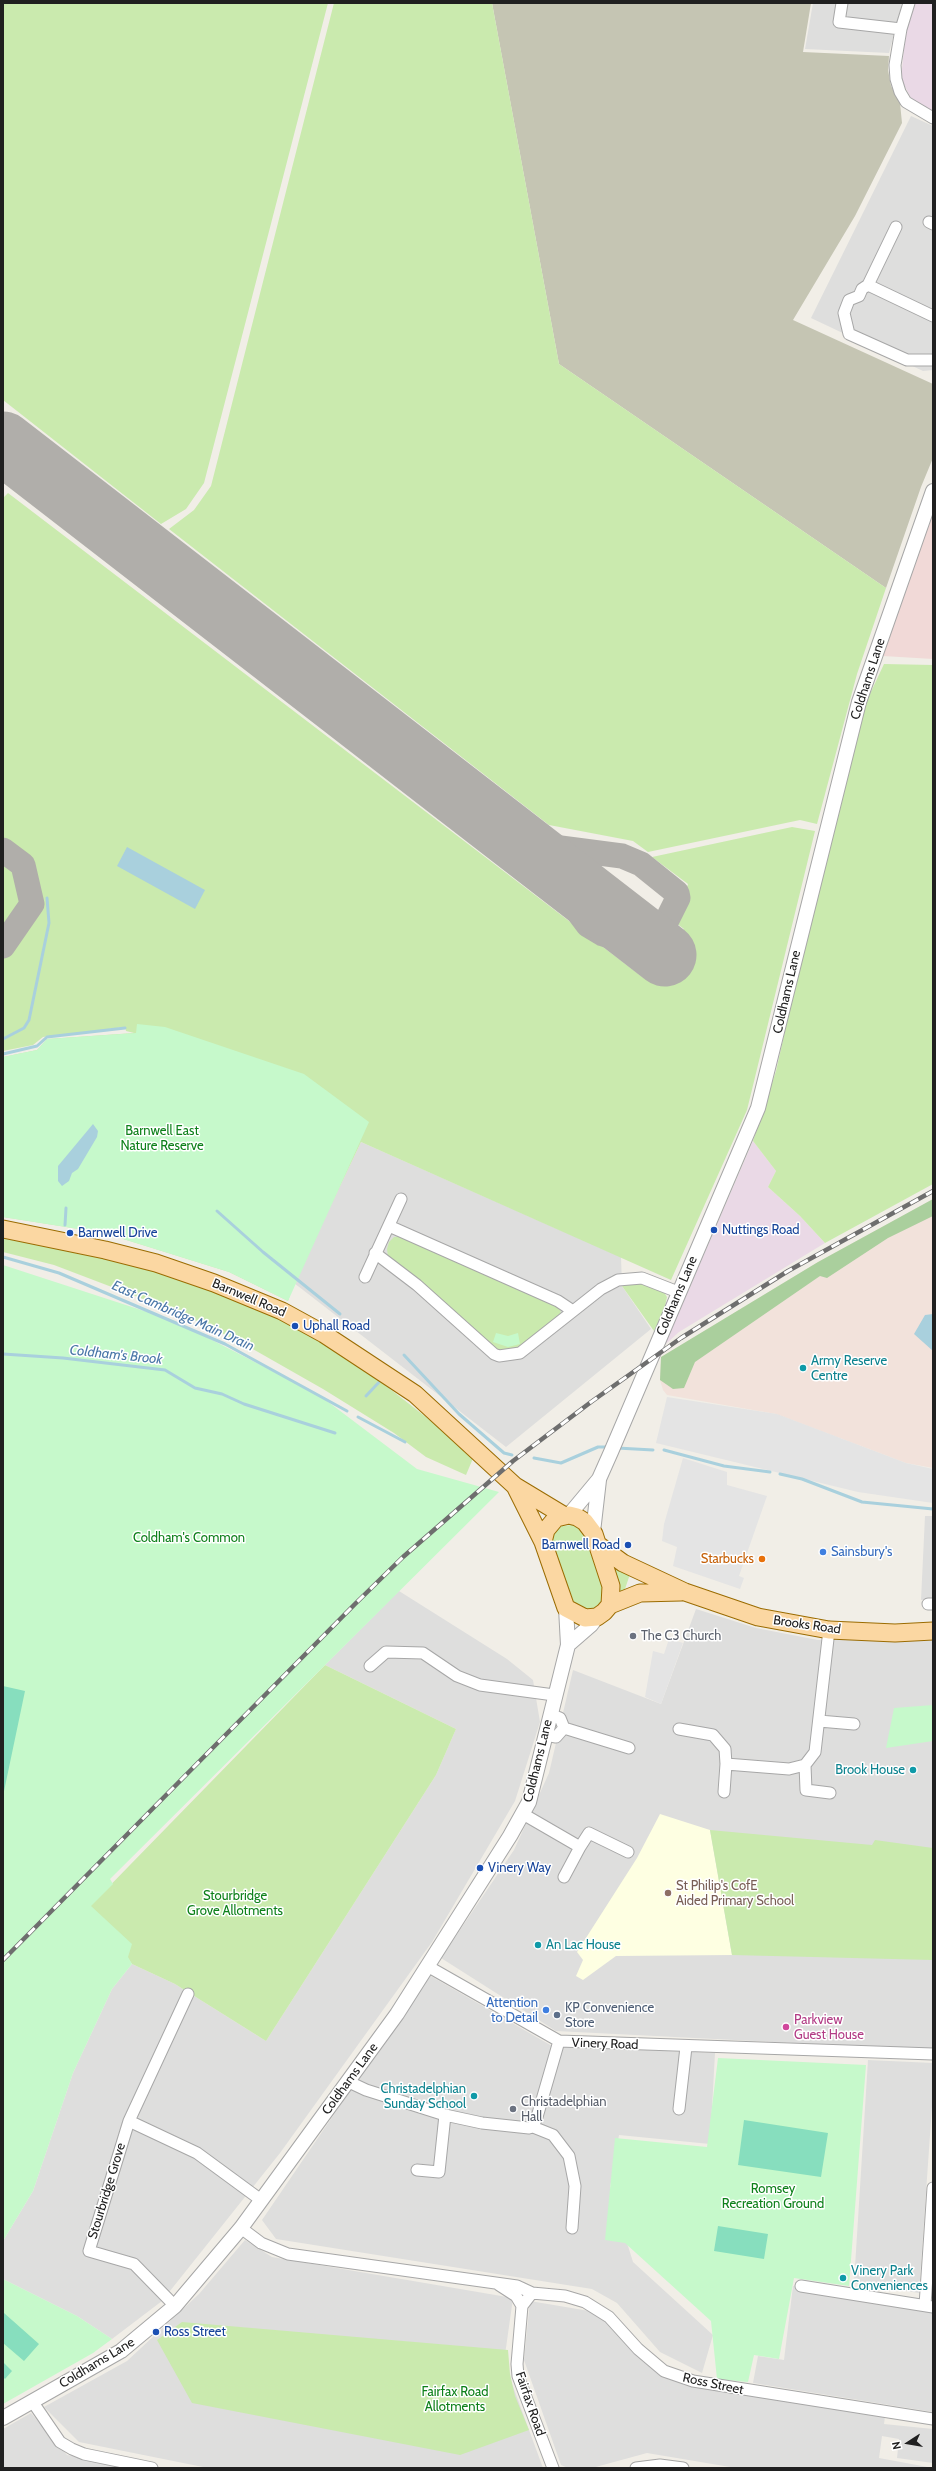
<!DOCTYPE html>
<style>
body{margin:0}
#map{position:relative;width:936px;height:2471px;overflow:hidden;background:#f1eee7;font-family:Cabin,sans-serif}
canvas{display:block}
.frame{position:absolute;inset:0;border:4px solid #202020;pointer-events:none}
.north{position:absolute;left:888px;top:2423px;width:40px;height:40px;-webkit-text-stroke:3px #fff;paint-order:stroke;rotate:258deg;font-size:11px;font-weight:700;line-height:16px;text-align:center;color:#202020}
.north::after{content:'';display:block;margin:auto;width:14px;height:18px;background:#202020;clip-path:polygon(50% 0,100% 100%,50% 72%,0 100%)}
</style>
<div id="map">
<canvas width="936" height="2471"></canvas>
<div class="frame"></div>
<div class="north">N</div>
</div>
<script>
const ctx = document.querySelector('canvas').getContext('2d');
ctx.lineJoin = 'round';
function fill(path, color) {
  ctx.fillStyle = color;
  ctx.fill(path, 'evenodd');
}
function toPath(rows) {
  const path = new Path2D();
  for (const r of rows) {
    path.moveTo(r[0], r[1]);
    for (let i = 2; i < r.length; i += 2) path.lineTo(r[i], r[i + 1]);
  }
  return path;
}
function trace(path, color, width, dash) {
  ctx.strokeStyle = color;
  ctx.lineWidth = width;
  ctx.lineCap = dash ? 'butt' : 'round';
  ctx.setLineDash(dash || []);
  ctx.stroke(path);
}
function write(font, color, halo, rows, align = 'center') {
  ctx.font = font + ' Cabin,sans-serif';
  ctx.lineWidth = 3;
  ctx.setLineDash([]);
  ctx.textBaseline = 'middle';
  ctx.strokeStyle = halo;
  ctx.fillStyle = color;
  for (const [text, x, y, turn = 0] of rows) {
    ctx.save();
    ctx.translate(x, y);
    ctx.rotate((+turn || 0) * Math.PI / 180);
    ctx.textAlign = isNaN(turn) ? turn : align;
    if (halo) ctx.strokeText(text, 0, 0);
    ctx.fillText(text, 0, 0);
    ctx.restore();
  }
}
fill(toPath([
 [813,3,902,3,889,53,805,49],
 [911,116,933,126,933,370,923,371,811,318],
 [361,1142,621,1257,622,1286,651,1329,506,1447,294,1283],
 [925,1516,933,1516,933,1599,921,1600],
 [399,1591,507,1659,533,1680,540,1722,515,1801,432,1942,280,2153,162,2301,112,2339,77,2316,3,2279,3,2241,33,2191,73,2073,112,1989,132,1964,175,1984,266,2041,436,1775,456,1729,325,1665],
 [696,1609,756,1628,818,1640,910,1639,933,1635,933,2050,556,2031,441,1958,514,1850,549,1773,573,1670,661,1704],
 [429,1975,552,2046,715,2053,710,2144,619,2135,610,2188,633,2262,713,2335,702,2373,660,2352,617,2303,592,2289,276,2239,262,2220],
 [868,2060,933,2063,933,2092,919,2293,854,2283],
 [245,2240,272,2257,513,2298,504,2362,543,2468,208,2468,79,2442,44,2407,127,2361,199,2294],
 [793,2286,933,2309,933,2412,753,2383,758,2356,784,2360],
 [530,2301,601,2313,627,2345,684,2385,885,2416,884,2424,933,2429,933,2463,897,2458,899,2439,882,2436,879,2458,933,2468,736,2468,647,2453,592,2468,568,2468,561,2465,524,2360],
 [31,2413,67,2455,133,2468,3,2468,3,2429]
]), '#dededd');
fill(toPath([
 [933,503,933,659,883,656]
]), '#f1d9d7');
fill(toPath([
 [914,3,933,3,933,113,912,100,901,79,906,28],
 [753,1141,776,1171,768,1187,800,1216,825,1243,679,1332,656,1353,679,1312]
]), '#ead9e6');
fill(toPath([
 [660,1814,710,1830,732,1955,616,1956,583,1980,576,1976,583,1960,577,1952,637,1858]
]), '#feffe2');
fill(toPath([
 [933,1199,933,1468,906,1463,776,1414,667,1395,663,1390,660,1380,661,1357,818,1262]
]), '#f2e2db');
fill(toPath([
 [492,3,811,3,803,52,889,56,888,70,891,86,900,103,902,123,855,216,793,320,933,384,933,458,921,487,886,588,559,364]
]), '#c5c5b3');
fill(toPath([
 [3,3,328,3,204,483,186,509,161,524,3,400],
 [334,3,492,3,559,364,886,588,857,674,817,824,800,820,648,852,633,841,549,825,169,529,194,510,211,486],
 [8,493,645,979,684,929,676,923,688,884,652,857,792,827,815,831,747,1110,671,1280,361,1142,294,1283,288,1301,229,1272,104,1233,3,1217,3,1057,37,1050,47,1039,134,1033,126,1031,125,1027,43,1037,33,1045,3,1051,3,498],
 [884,664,933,665,933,1184,825,1243,800,1216,768,1187,776,1171,753,1141,776,1071,843,774,869,696],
 [3,1234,91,1252,199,1283,300,1328,385,1385,459,1443,474,1456,466,1475,426,1457,394,1433,323,1389,244,1344,180,1313,54,1265,3,1252],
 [402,1236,554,1303,560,1308,561,1315,515,1352,497,1352,388,1257,387,1249,389,1242,394,1237],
 [636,1281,662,1289,667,1297,664,1311,654,1331,622,1286,622,1283],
 [572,1525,581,1529,584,1534,603,1589,602,1602,593,1609,588,1610,574,1603,553,1546,553,1534,557,1529,562,1526],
 [609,1563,631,1571,624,1592,618,1594],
 [325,1665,456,1729,436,1775,266,2041,175,1984,132,1964,90,1906],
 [710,1830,872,1845,875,1840,933,1848,933,1960,732,1955],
 [182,2322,508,2350,510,2374,515,2396,529,2430,460,2455,192,2403,157,2340]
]), '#caeaae');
fill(toPath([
 [933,1199,933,1216,888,1238,827,1278,820,1276,695,1362,684,1388,673,1389,660,1380,661,1357,818,1262]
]), '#aacf9d');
fill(toPath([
 [137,1024,165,1027,304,1074,369,1122,288,1301,229,1272,104,1233,3,1217,3,1057,37,1050,47,1039,136,1033],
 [3,1265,175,1321,319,1395,417,1469,499,1492,110,1879,113,1884,91,1906,132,1944,128,1957,132,1964,112,1989,73,2073,33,2191,3,2241],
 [496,1333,508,1336,518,1333,520,1344,508,1347,493,1342],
 [933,1705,933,1741,886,1748,894,1708],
 [718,2058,866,2065,849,2286,794,2278,779,2359,754,2355,748,2382,717,2379,711,2321,625,2243,605,2240,615,2138,707,2147],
 [3,2279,77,2316,112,2339,93,2353,3,2404]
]), '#c6f9cb');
fill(toPath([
 [3,1686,25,1691,3,1796],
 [744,2120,828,2133,821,2177,738,2165],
 [718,2226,768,2234,764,2259,714,2251],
 [4,2313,39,2344,24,2361,3,2343],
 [3,2362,12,2371,5,2379,3,2377]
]), '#87debe');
fill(toPath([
 [667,1397,777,1414,906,1463,933,1469,933,1503,858,1492,656,1443],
 [683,1458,727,1472,727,1485,767,1496,739,1576,744,1578,740,1589,673,1566,677,1547,662,1541,664,1524],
 [669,1639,683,1643,661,1704,645,1697,653,1651,664,1654]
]), '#e4e4e4');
fill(toPath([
 [127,847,205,890,195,909,117,866],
 [93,1124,98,1131,97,1137,78,1169,72,1173,69,1181,62,1186,58,1181,58,1166],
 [933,1314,933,1351,914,1334,925,1315]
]), '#a9d0dd');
trace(toPath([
 [3,1039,24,1028,29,1020,49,923,47,898],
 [3,1054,37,1046,47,1037,125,1028],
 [217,1211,263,1252,340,1314],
 [65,1225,66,1208],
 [3,1257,59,1273,225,1344,347,1411],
 [3,1354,63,1358,165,1370,195,1388,222,1394,244,1404,335,1433],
 [404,1355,459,1414,504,1453,512,1455],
 [366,1396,381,1380],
 [358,1417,405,1442],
 [617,1448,653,1450],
 [664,1450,724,1466,770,1472],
 [534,1458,561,1463,598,1447,610,1447],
 [780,1474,802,1479,862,1502,933,1509]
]), '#a9d0dd', 3);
trace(toPath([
 [3,462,18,462,34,467],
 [515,838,530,844,622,856,641,864,677,893,678,898,666,922,656,931,639,938,615,938,603,934,588,925,579,913,566,882,553,868],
 [3,850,23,865,32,904,3,946]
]), '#b0aeaa', 25);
trace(toPath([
 [3,443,665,955]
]), '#b0aeaa', 63);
const minor = toPath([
 [842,3,839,22,901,29],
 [909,3,901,29,895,65,896,79,900,92,906,102,933,118],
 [929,222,933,224],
 [896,227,868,285,933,316],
 [868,285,862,289,859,296,849,300,844,313,849,334,907,360,933,360],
 [389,1226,558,1301,573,1311],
 [375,1253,417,1285,494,1354,499,1356,520,1353,601,1289,618,1280,642,1278,678,1292],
 [365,1277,401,1199],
 [928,1604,933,1604],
 [370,1666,386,1652,423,1653,457,1676,480,1685,554,1695],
 [819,1721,854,1724],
 [564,1728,629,1748],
 [679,1729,713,1735,725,1749,726,1764,789,1769,805,1765,815,1752,829,1630],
 [545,1735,556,1737,564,1728,560,1718,550,1714],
 [805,1765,806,1790,830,1793],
 [724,1792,726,1764],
 [523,1814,580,1847,589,1833,628,1852],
 [564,1877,580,1847],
 [429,1967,559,2041,933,2054],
 [349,2082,366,2090,445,2115,482,2123,529,2128,533,2127,537,2117,559,2041],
 [679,2109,686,2047],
 [129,2121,197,2153,261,2200],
 [533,2127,553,2135,569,2156,575,2186,572,2228],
 [417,2170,439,2172,445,2115],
 [241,2228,261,2243,288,2254,517,2286,532,2293,565,2296,585,2302,609,2317,638,2349,664,2371,693,2381,933,2419],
 [499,2285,516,2296,522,2306],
 [801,2286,933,2307],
 [532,2293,522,2306,517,2364,518,2376,553,2468],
 [925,2305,933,2188],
 [175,2306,134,2264,89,2251,129,2121,188,1994],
 [32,2401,60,2442,72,2449,84,2454,152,2468],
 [636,2468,660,2465,683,2468]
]);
const tertiary = toPath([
 [569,1515,599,1479,611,1452,758,1108,859,702,933,491],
 [593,1532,599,1480],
 [568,1645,591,1625,597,1617],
 [3,2418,121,2351,175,2306,241,2228,397,2014,510,1836,529,1802,568,1645,566,1608]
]);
const primary = toPath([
 [3,1229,105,1250,156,1263,214,1283,282,1311,324,1334,415,1394,515,1486,563,1515],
 [516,1488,543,1542,566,1608,585,1618,597,1617,604,1612,610,1605,611,1586,594,1534,585,1522,577,1517,569,1515,556,1518,546,1530,543,1542],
 [597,1544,623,1563,685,1592,758,1617,829,1630,895,1633,933,1631],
 [610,1605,640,1593,681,1592]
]);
trace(minor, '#a7a7a7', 13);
trace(tertiary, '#a7a7a7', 16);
trace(primary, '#9b6c02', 19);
trace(minor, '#fff', 11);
trace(tertiary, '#fff', 14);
trace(primary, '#fbd7a2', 17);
const rail = toPath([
 [3,1960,355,1604,403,1557,513,1461,591,1402,681,1338,788,1271,933,1191]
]);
trace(rail, '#6e6e6e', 4.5);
trace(rail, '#fff', 3, [9]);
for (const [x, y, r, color] of [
 [714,1230,4,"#1a4fb4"],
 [70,1233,4,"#1a4fb4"],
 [295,1326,4,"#1a4fb4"],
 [803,1368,4,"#0f9aa8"],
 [628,1545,4,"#1a4fb4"],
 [823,1552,4,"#3f7fe0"],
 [762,1559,4,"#e8710a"],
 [633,1636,4,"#6b7280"],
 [913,1770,4,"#0f9aa8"],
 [480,1868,4,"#1a4fb4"],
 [668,1893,4,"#8d6e63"],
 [538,1945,4,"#0f9aa8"],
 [546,2010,4,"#3f7fe0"],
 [557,2015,4,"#5c6f8a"],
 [786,2027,4,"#d1479c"],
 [474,2096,4,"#0f9aa8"],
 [513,2109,4,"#6b7280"],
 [843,2278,4,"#0f9aa8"],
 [156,2332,4,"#1a4fb4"]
]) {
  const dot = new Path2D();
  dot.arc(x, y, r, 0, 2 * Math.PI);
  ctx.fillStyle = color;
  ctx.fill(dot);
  trace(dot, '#fff', 1.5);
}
write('13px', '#202020', '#fff', [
 ["Coldhams Lane",868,679,-72],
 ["Coldhams Lane",787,992,-77],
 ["Coldhams Lane",677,1296,-67],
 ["Barnwell Road",249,1298,23],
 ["Brooks Road",807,1625,8],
 ["Coldhams Lane",538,1761,-76],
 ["Vinery Road",605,2044,2],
 ["Coldhams Lane",350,2079,-54],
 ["Stourbridge Grove",107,2191,-73],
 ["Coldhams Lane",97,2363,-31],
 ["Ross Street",713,2384,12],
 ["Fairfax Road",530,2404,71]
]);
write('13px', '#0d801a', '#fff', [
 ["Barnwell East",162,1131],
 ["Nature Reserve",162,1146],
 ["Coldham's Common",189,1538],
 ["Stourbridge",235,1896],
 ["Grove Allotments",235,1911],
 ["Romsey",773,2189],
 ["Recreation Ground",773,2204],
 ["Fairfax Road",455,2392],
 ["Allotments",455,2407]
]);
write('13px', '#164399', '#fff', [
 ["Nuttings Road",722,1230],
 ["Barnwell Drive",78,1233],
 ["Uphall Road",303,1326],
 ["Barnwell Road",620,1545,"right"],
 ["Vinery Way",488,1868],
 ["Ross Street",164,2332]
], 'left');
write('13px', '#0d838f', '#fff', [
 ["Army Reserve",811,1361],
 ["Centre",811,1376],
 ["Brook House",905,1770,"right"],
 ["An Lac House",546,1945],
 ["Christadelphian",466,2089,"right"],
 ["Sunday School",466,2104,"right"],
 ["Vinery Park",851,2271],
 ["Conveniences",851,2286]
], 'left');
write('13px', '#366cbe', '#fff', [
 ["Sainsbury's",831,1552],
 ["Attention",538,2003,"right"],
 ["to Detail",538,2018,"right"]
], 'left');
write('13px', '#c56008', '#fff', [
 ["Starbucks",754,1559]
], 'right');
write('13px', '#5b616d', '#fff', [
 ["The C3 Church",641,1636],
 ["Christadelphian",521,2102],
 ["Hall",521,2117]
], 'left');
write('13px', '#785e54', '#fff', [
 ["St Philip's CofE",676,1886],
 ["Aided Primary School",676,1901]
], 'left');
write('13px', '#4e5e75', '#fff', [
 ["KP Convenience",565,2008],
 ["Store",565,2023]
], 'left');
write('13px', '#b23c85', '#fff', [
 ["Parkview",794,2020],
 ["Guest House",794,2035]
], 'left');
write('italic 14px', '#4a77a8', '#fff', [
 ["East Cambridge Main Drain",183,1316,24],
 ["Coldham's Brook",116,1355,6]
]);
</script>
